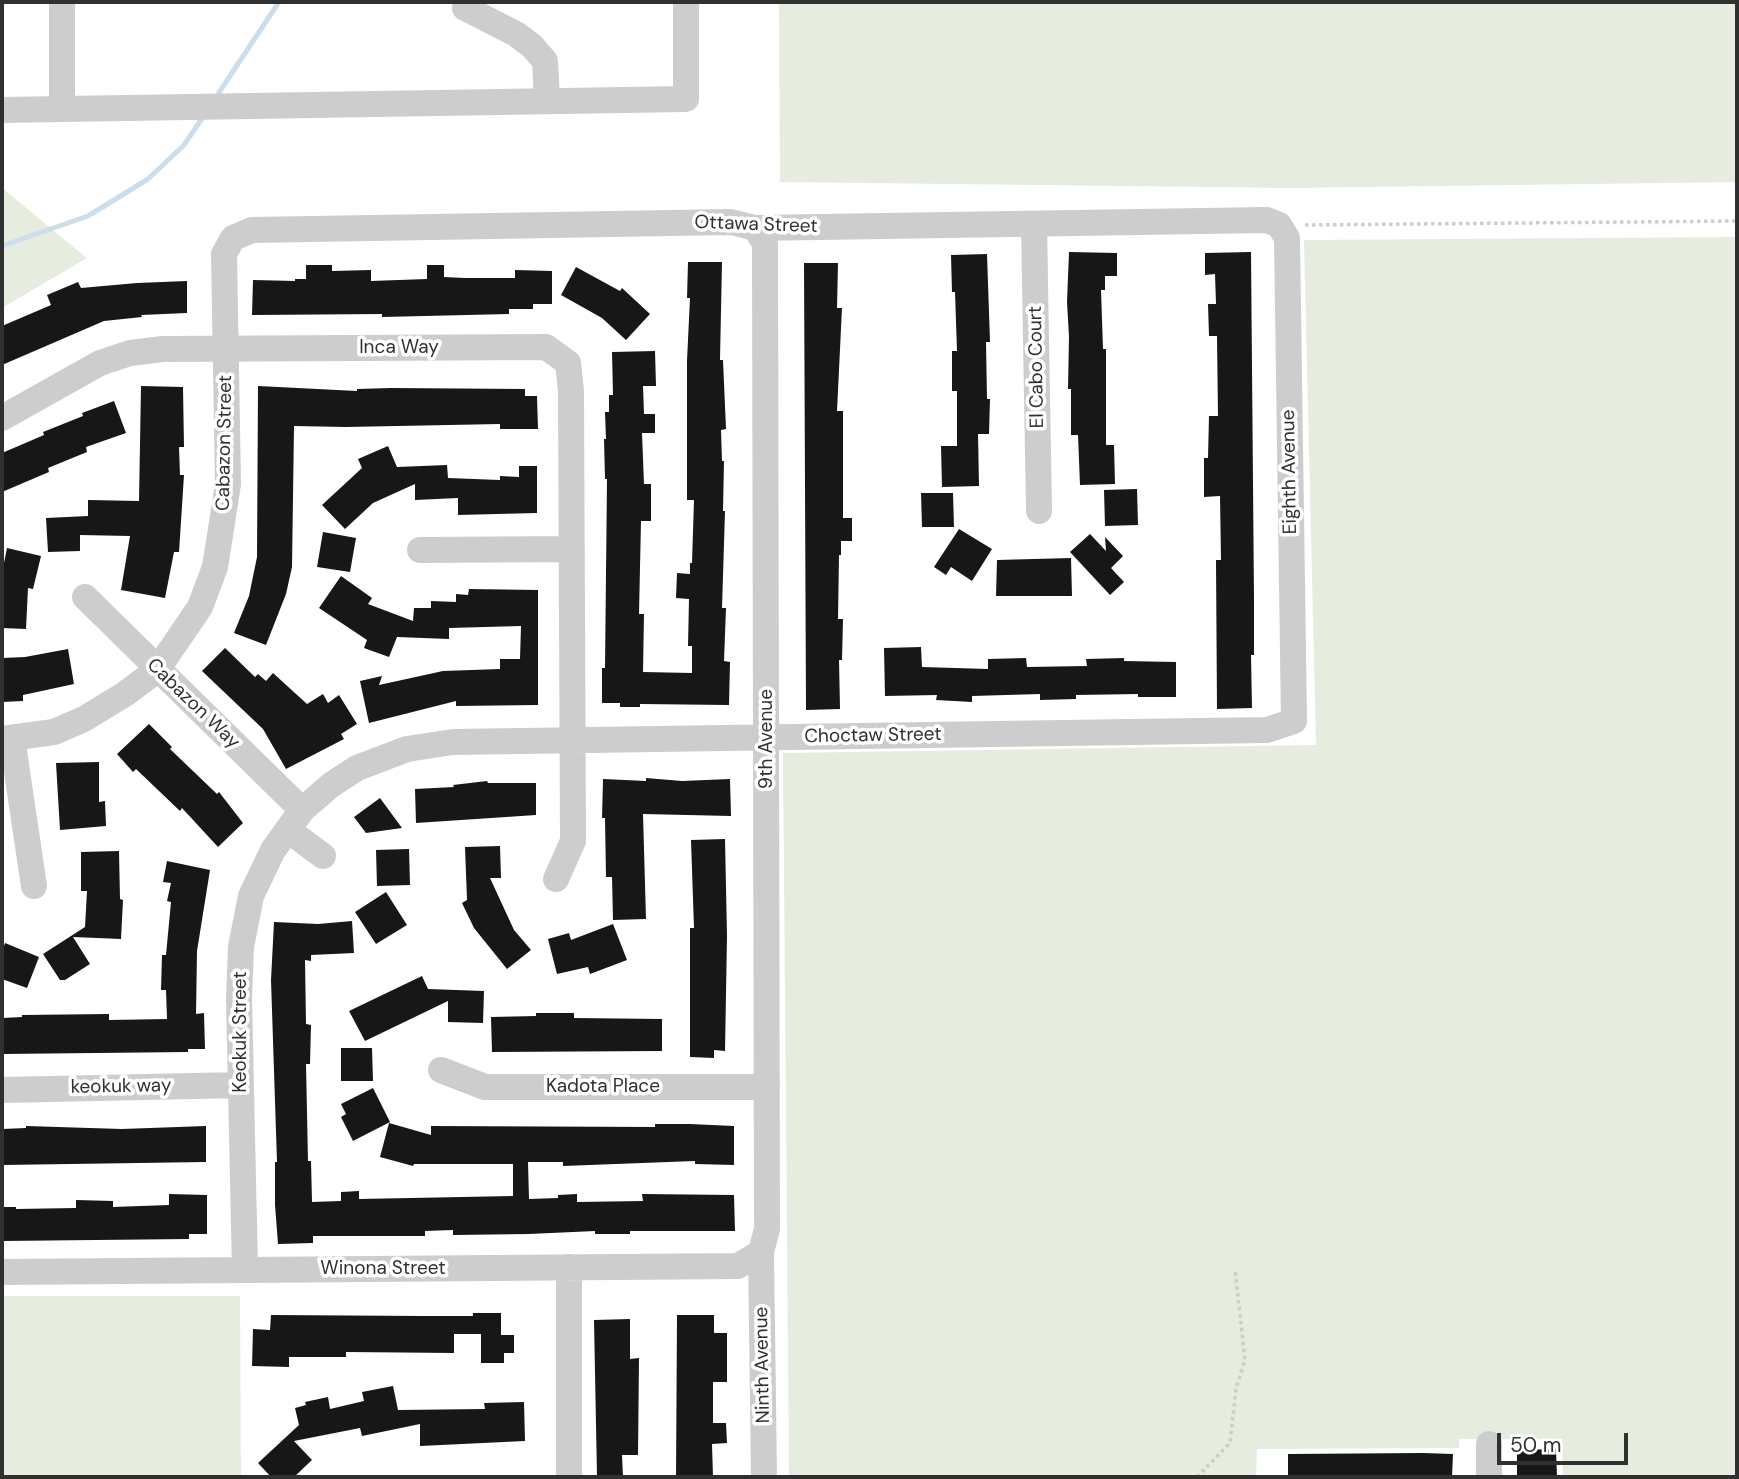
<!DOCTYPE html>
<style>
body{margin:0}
#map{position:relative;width:1739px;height:1479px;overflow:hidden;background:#fff;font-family:"DM Sans",sans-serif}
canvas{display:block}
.frame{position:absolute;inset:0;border:4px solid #303030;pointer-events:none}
.scale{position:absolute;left:1497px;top:1433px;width:131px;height:32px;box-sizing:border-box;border:4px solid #303030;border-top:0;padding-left:9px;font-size:21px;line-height:24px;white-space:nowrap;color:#303030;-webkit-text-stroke:5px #fff;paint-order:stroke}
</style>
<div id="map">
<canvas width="1739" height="1479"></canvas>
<div class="frame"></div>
<div class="scale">50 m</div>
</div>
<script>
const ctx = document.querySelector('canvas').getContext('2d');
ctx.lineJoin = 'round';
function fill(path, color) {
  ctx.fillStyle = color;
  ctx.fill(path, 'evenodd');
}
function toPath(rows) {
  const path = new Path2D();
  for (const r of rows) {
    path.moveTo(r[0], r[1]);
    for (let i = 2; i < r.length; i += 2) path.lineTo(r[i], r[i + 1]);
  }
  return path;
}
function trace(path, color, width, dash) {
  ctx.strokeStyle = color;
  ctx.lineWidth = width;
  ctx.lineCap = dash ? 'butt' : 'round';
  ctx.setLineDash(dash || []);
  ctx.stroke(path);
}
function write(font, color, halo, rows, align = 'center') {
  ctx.font = font + ' "DM Sans",sans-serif';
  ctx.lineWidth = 7;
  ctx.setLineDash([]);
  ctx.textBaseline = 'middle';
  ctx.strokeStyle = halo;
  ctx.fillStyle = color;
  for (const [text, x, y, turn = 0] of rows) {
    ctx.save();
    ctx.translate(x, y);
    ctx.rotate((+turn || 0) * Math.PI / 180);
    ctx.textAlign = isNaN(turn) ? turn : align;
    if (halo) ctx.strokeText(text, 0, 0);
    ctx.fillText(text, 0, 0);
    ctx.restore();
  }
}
fill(toPath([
 [779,2,1737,2,1737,182,1292,188,780,182],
 [2,188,87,258,2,308],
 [1737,237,1737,1477,1563,1477,1562,1439,1459,1439,1459,1448,1257,1449,1256,1477,789,1477,783,753,1316,745,1304,240],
 [2,1296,240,1296,241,1477,2,1477]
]), '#e6eddf');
trace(toPath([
 [216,97,279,2],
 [2,246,88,216,148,179,184,145,203,117]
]), '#ccdeec', 5);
fill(toPath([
 [1069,252,1117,253,1117,276,1105,276,1105,290,1101,290,1103,349,1106,349,1106,445,1114,445,1115,484,1080,485,1078,435,1071,435,1071,389,1068,389,1069,337,1067,302],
 [1251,252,1254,599,1254,655,1251,655,1252,708,1217,709,1216,560,1221,560,1220,496,1204,497,1204,458,1208,458,1209,416,1218,416,1217,336,1209,336,1208,304,1216,304,1215,274,1205,275,1205,253],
 [987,254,990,342,986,342,987,399,990,399,989,434,978,434,979,486,942,487,941,446,957,446,957,391,952,391,952,351,957,351,955,292,952,292,951,255],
 [688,262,722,262,720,360,723,360,726,429,721,430,722,461,724,461,723,511,725,511,722,608,726,608,724,661,730,662,729,705,640,704,640,707,620,707,620,703,602,703,602,668,605,668,607,479,605,479,604,439,606,439,605,412,609,412,609,395,613,395,612,352,655,351,656,386,643,386,644,414,655,414,655,433,642,433,644,484,651,484,651,521,641,521,639,614,644,614,643,672,692,673,692,646,688,646,689,599,676,598,677,573,690,574,690,563,692,563,694,500,687,500,687,361,690,298,687,298],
 [804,263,838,263,837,308,842,308,837,411,843,411,843,518,852,518,852,541,841,541,841,555,839,555,838,619,843,619,842,660,839,660,840,709,806,710],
 [306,265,332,265,332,271,371,270,371,281,427,279,427,265,444,265,444,277,465,278,515,278,515,270,552,271,552,304,533,304,533,309,509,309,509,314,382,317,382,314,252,315,253,280,295,281,295,279,306,279],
 [576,267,620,291,622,288,650,314,626,340,602,318,561,295],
 [187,281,187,313,141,315,142,317,104,321,2,365,2,326,51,305,47,295,78,282,81,288,137,283],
 [141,386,183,387,184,447,179,447,180,475,184,475,179,552,174,552,165,598,121,590,130,536,80,535,80,551,48,552,46,518,88,516,88,500,139,501],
 [258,386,357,391,357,389,391,388,525,389,525,396,537,396,538,429,500,429,500,424,346,427,294,426,292,567,286,594,266,645,234,633,249,596,257,557],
 [114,401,126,433,86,447,87,452,48,468,49,472,2,492,2,453,44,435,43,432,83,416,82,413],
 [388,446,397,467,447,465,448,478,500,480,500,476,519,477,519,466,537,466,537,513,458,515,458,498,415,500,415,484,373,503,345,529,322,505,362,468,358,459],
 [1137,489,1138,525,1105,526,1104,490],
 [921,493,953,493,954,527,922,527],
 [959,529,992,549,972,581,951,567,946,575,934,567],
 [323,532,356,538,350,572,317,567],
 [1090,534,1106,551,1105,537,1123,556,1111,568,1124,582,1110,595,1070,552],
 [7,548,41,556,33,589,28,588,26,629,2,628,2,573],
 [1071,558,1072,596,996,596,997,560],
 [341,576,372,598,368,604,413,621,414,608,431,608,431,601,456,602,456,594,468,595,469,589,538,590,538,705,456,706,456,701,369,723,360,681,382,676,379,685,443,671,500,669,500,659,520,659,521,626,449,628,449,639,397,637,389,657,364,648,367,640,319,608],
 [921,647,922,667,988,669,988,659,1026,658,1027,667,1087,666,1086,659,1124,658,1124,661,1176,662,1176,697,1138,697,1138,694,1076,695,1076,699,1040,700,1040,694,972,696,972,702,936,700,937,695,885,696,884,648],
 [225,648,255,677,258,674,266,681,273,673,307,704,323,694,328,703,339,695,357,724,341,734,344,739,286,769,263,729,202,671],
 [68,649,74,684,23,695,23,701,2,702,2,658,25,657],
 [149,724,172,747,170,749,217,794,219,792,243,823,218,847,182,808,180,811,136,769,133,772,117,754],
 [99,762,99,802,105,801,106,826,60,830,56,763],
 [646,778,682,781,730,779,731,816,643,814,646,919,613,920,612,877,606,877,605,818,602,818,603,779,646,781],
 [487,781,488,783,536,783,536,815,416,823,415,789,454,787,453,785],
 [380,798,402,828,366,833,354,817],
 [725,839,727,936,725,1051,714,1050,714,1058,690,1057,690,928,694,928,691,840],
 [500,846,501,878,490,878,514,930,531,950,507,969,474,928,462,903,467,900,465,847],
 [409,849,410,885,377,886,376,850],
 [119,851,120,899,123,900,121,939,73,937,90,964,65,980,60,980,43,954,85,927,87,891,81,891,81,852],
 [167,861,210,870,197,951,196,1014,204,1013,205,1049,188,1049,188,1052,2,1054,2,1018,22,1017,22,1015,109,1014,109,1020,167,1019,166,990,161,990,162,955,166,955,171,902,167,901,171,883,163,882],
 [386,892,407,925,376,944,355,912],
 [352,921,354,953,311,955,311,961,305,960,306,1024,311,1025,310,1064,306,1064,308,1161,311,1161,312,1202,341,1201,341,1192,359,1191,359,1199,513,1196,513,1164,414,1164,413,1166,380,1157,389,1123,431,1135,431,1126,655,1127,655,1124,690,1124,734,1126,734,1165,695,1164,695,1161,563,1166,563,1162,528,1162,529,1199,558,1198,558,1195,577,1194,577,1202,643,1201,642,1194,734,1195,735,1231,630,1231,630,1234,595,1234,595,1231,529,1234,453,1235,453,1230,425,1231,425,1236,313,1236,313,1243,278,1244,275,1205,275,1162,277,1162,271,980,274,922,318,924],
 [613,924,627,960,590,974,588,967,557,974,548,939,569,933,571,940],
 [5,943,39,957,27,988,2,979,2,952],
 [422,976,428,989,484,991,483,1023,448,1022,448,1001,365,1041,349,1011],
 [536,1013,574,1013,574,1018,662,1019,662,1051,492,1052,491,1017,536,1016],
 [341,1048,372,1048,373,1081,341,1081],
 [373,1088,390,1122,353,1141,341,1117,346,1114,341,1104],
 [26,1126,122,1129,206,1126,206,1162,2,1165,2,1129,26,1128],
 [169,1194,207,1195,207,1234,189,1234,189,1239,2,1241,2,1207,16,1207,16,1209,76,1208,76,1200,113,1201,113,1207,169,1205],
 [473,1313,501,1313,501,1335,514,1335,514,1353,504,1353,504,1363,481,1363,481,1334,454,1334,454,1353,346,1352,346,1357,289,1357,289,1367,252,1366,253,1329,270,1330,271,1315,422,1316,473,1316],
 [677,1315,714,1315,714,1333,727,1333,727,1382,713,1382,713,1423,726,1423,727,1443,712,1444,713,1477,676,1477],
 [630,1319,630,1359,639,1358,638,1455,622,1455,623,1477,597,1477,594,1320],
 [393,1386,398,1410,485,1409,484,1403,524,1402,525,1441,420,1446,420,1424,362,1436,360,1428,294,1441,312,1460,294,1477,271,1477,258,1463,299,1425,295,1408,306,1405,305,1402,328,1397,330,1409,364,1401,362,1392],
 [1556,1449,1557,1477,1517,1477,1517,1450],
 [1423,1453,1453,1454,1452,1477,1288,1477,1288,1454]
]), '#171717');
trace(toPath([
 [1305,225,1737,221],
 [1197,1477,1230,1443,1236,1388,1245,1360,1235,1270]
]), '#cdcdcd', 3.5, [3.5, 3.5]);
trace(toPath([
 [62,2,62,109],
 [465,8,516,34,532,46,545,61,547,101],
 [2,110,686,99,686,2],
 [1034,224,1039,511],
 [755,228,765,243,767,1229,761,1252,764,1477],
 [2,418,100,363,130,353,163,349,546,347,568,363,571,391,573,841,556,879],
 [420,550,571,549],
 [85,597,302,810],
 [12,738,34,886],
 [2,739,54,732,84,719,125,694,157,670,200,607,215,567,228,484,224,254,233,238,252,230,731,222,755,228,1267,220,1279,225,1287,238,1294,721,1267,730,453,742,407,749,357,768,331,785,302,810,273,850,251,896,241,947,239,999,245,1270],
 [288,830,323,856],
 [441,1070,485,1087,767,1087],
 [2,1090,241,1085],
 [2,1272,738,1266,761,1252],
 [1489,1444,1489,1477],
 [569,1477,569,1267]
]), '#cdcdcd', 26);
write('19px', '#303030', '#fff', [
 ["Ottawa Street",756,225,2],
 ["Inca Way",399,348],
 ["El Cabo Court",1037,367,-91],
 ["Cabazon Street",225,443,-89],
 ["Eighth Avenue",1290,472,-91],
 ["Cabazon Way",193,704,44],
 ["Choctaw Street",873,736,-1],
 ["9th Avenue",767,739,-90],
 ["Keokuk Street",241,1032,-90],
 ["keokuk way",121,1087,-1],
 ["Kadota Place",603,1087],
 ["Winona Street",383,1269],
 ["Ninth Avenue",763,1365,-91]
]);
</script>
